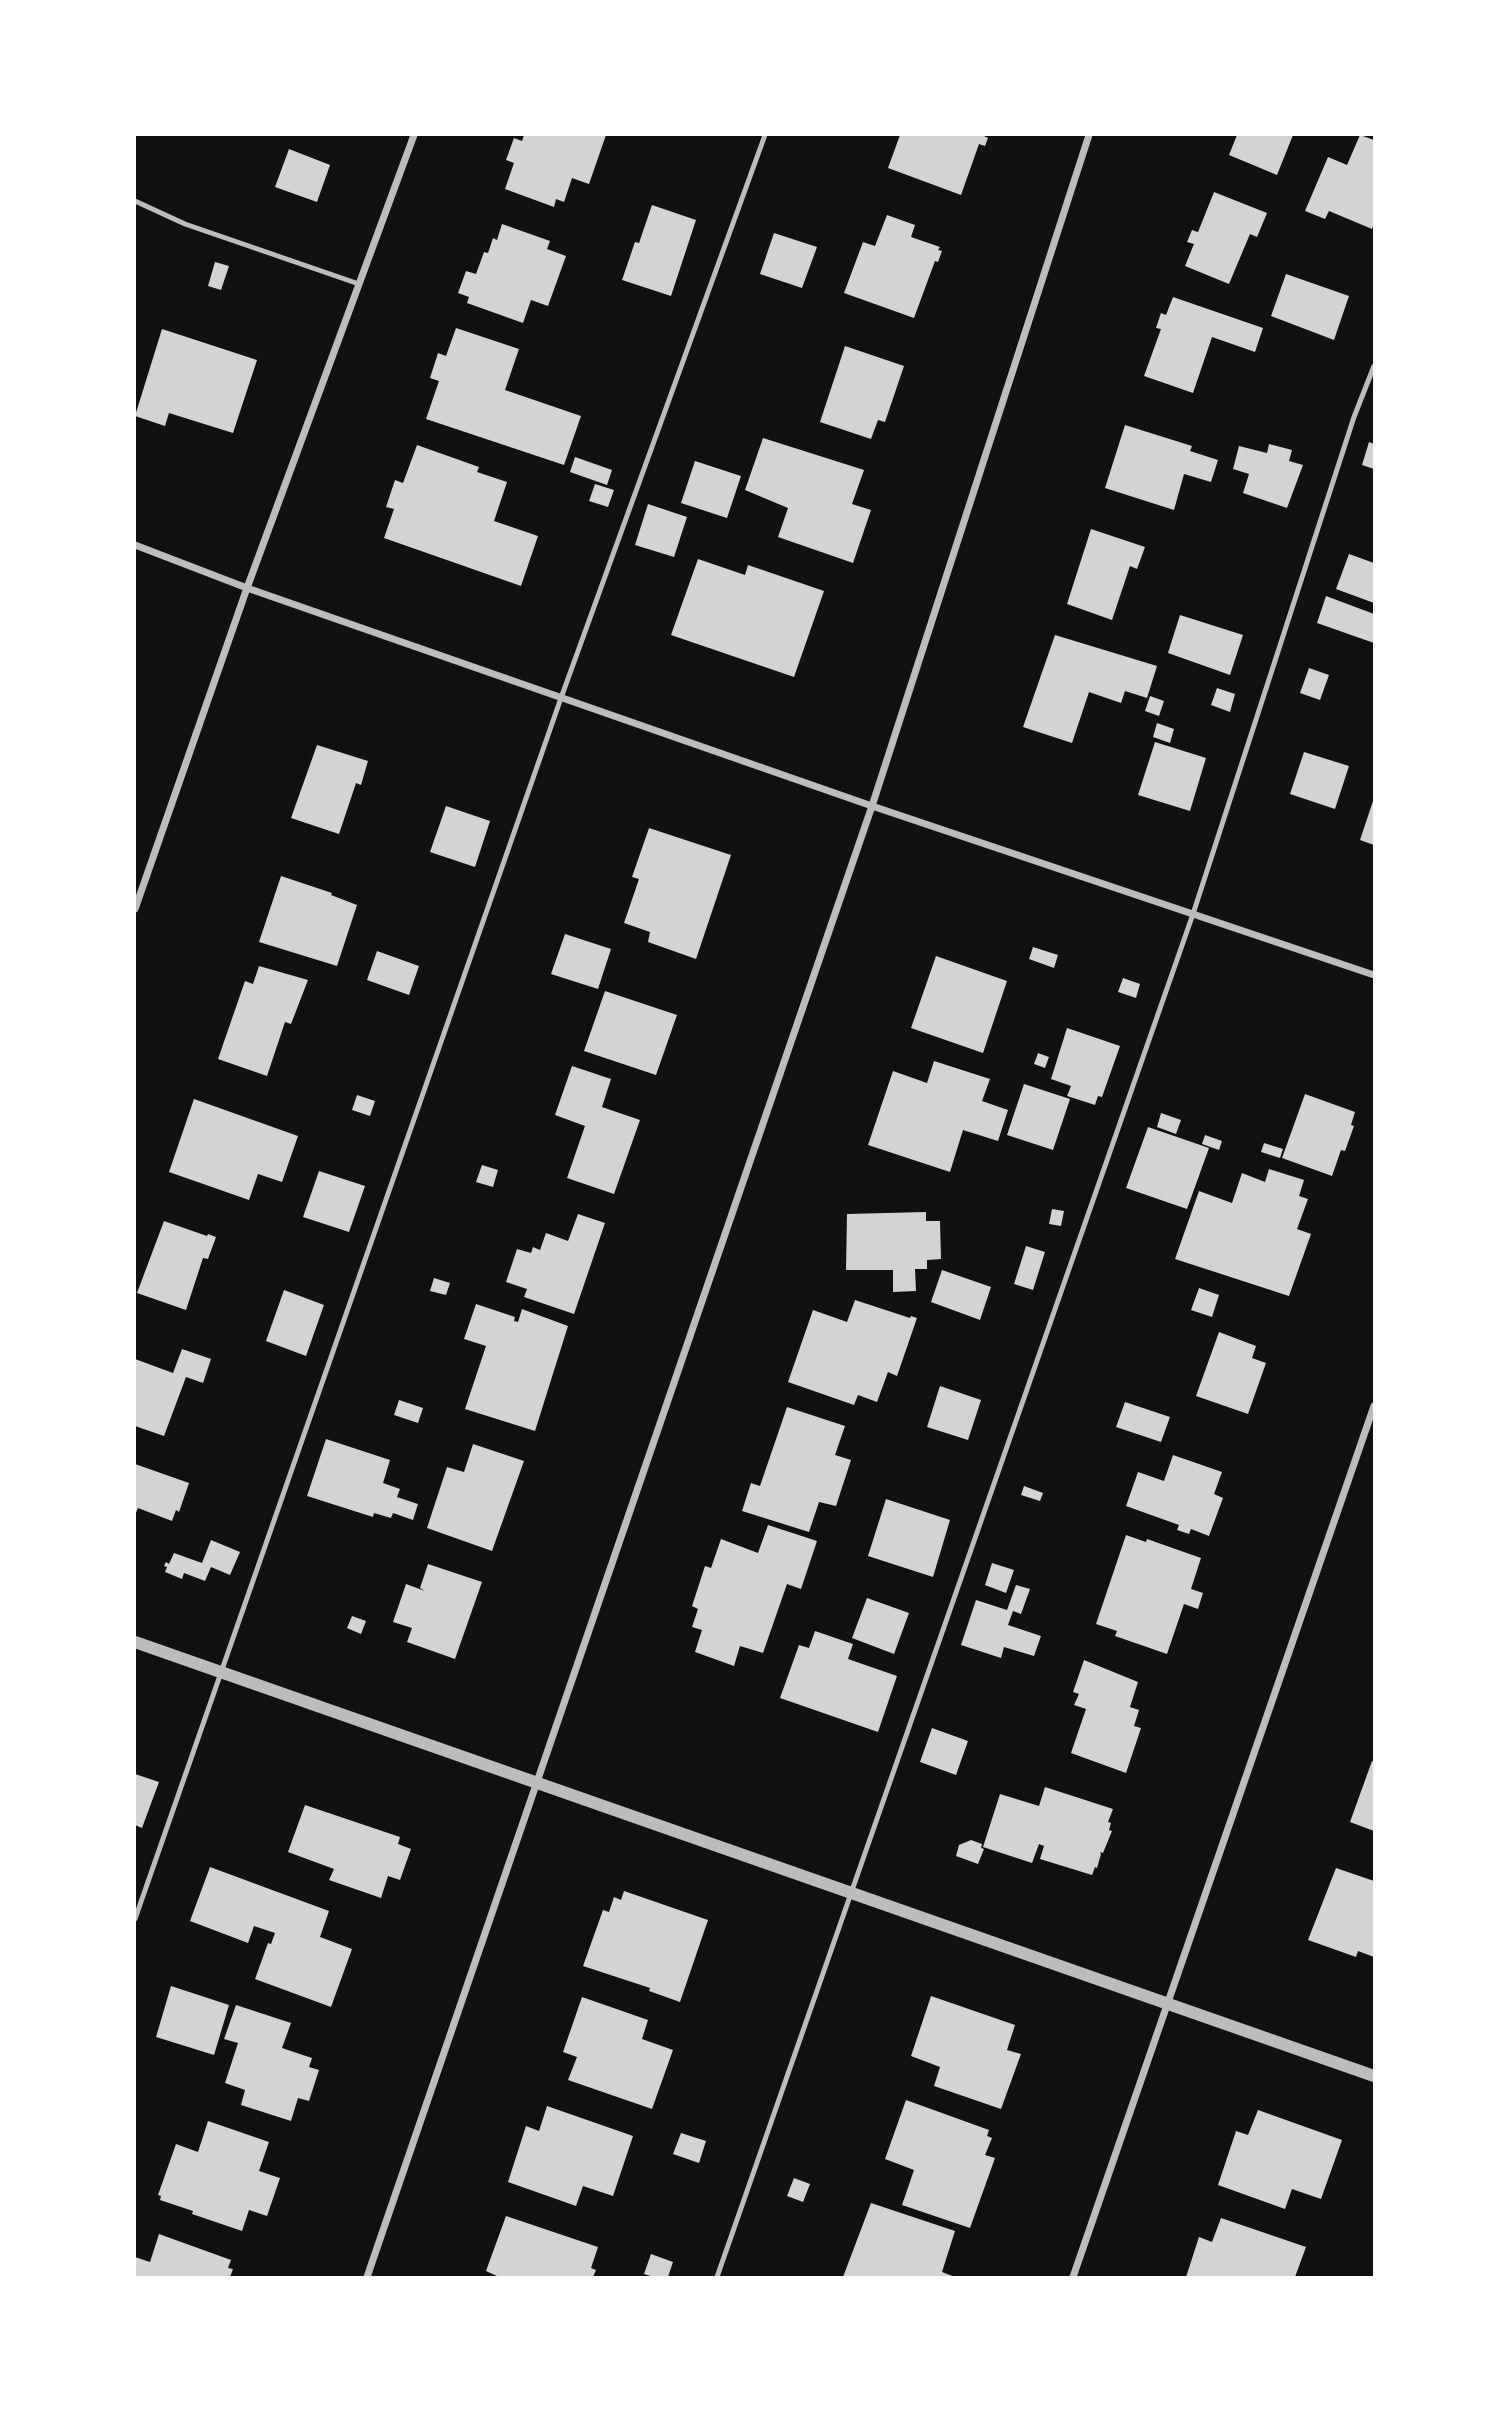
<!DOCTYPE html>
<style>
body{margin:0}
#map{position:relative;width:1509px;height:2412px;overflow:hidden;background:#111;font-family:"Exo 2",sans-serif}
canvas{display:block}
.frame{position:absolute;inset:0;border:136px solid #fff;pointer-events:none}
</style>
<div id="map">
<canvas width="1509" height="2412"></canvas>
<div class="frame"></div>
</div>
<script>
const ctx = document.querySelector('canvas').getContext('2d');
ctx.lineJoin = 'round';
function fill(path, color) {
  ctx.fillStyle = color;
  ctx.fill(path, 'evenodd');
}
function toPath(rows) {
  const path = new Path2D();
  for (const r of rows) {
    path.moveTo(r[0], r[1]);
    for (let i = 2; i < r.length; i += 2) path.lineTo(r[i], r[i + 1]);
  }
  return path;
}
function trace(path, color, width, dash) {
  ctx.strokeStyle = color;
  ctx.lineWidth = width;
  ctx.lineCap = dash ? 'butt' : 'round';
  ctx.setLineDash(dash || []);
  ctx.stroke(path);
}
fill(toPath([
 [524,135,606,135,589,184,572,178,564,202,556,199,554,207,505,189,514,163,506,160,514,138,522,141],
 [900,135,982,135,988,138,985,146,979,144,961,195,888,168],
 [1237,135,1293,135,1277,175,1229,155],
 [1360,135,1374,140,1374,223,1372,229,1329,211,1325,219,1305,211,1328,157,1347,165],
 [289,149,330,165,317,202,275,187],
 [1214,192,1267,213,1257,237,1250,234,1229,284,1185,266,1194,244,1187,242,1192,230,1198,232],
 [652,205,696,220,671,296,622,280,635,242,639,243],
 [887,215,915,225,911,237,940,247,938,250,942,251,938,262,935,261,914,318,844,293,863,242,875,246],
 [502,224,550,241,547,249,566,256,548,306,531,300,523,323,467,303,469,297,458,293,466,271,476,274,484,252,488,253,493,238,497,240],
 [774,233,817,247,802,288,760,274],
 [215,262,229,266,221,290,208,286],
 [1286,274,1349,296,1334,340,1271,316],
 [1173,297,1263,328,1255,352,1212,337,1193,393,1144,376,1161,329,1156,328,1161,313,1166,315],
 [456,328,519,349,505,390,581,416,564,465,426,419,439,381,430,378,438,353,446,356],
 [162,329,257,360,233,433,169,413,165,426,135,416],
 [845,346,904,366,885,422,878,420,871,439,820,422],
 [1125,425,1192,446,1190,451,1218,460,1211,482,1184,474,1174,510,1105,488],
 [763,438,864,470,852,504,871,510,853,563,778,537,788,508,745,490],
 [1369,442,1374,444,1374,469,1362,465],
 [1269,444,1292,450,1289,461,1303,465,1287,508,1243,493,1249,474,1233,469,1239,446,1267,453],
 [417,445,479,467,477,472,507,482,494,521,538,536,521,586,384,538,394,509,386,507,395,480,403,483],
 [575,457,612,470,607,485,570,472],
 [695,461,741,476,727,518,681,503],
 [595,484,614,490,608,507,589,501],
 [648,504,687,517,674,557,635,545],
 [1091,529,1145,547,1137,569,1130,566,1112,620,1067,604],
 [1349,554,1374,563,1374,603,1336,589],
 [698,559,745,575,748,565,824,591,794,677,671,635],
 [1326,596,1374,614,1374,643,1317,623],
 [1180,615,1243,635,1230,675,1168,653],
 [1055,635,1157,666,1147,698,1125,691,1121,703,1089,692,1072,743,1023,727],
 [1309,668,1329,675,1320,700,1300,693],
 [1217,688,1235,694,1230,712,1211,705],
 [1150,696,1164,701,1159,716,1145,711],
 [1157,723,1174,729,1170,743,1153,737],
 [1155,742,1206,758,1190,811,1138,795],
 [317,745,368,761,361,785,356,783,339,834,291,818],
 [1304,752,1349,766,1335,809,1290,794],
 [1374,798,1374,845,1360,840],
 [446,806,490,821,475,867,430,852],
 [649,828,731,855,696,959,648,942,650,932,624,923,639,879,632,877],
 [281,876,332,893,331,895,357,905,337,966,259,942],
 [565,934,611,949,598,989,551,974],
 [1033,947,1058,955,1054,968,1029,959],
 [377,951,419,966,409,995,367,980],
 [936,956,1007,981,983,1053,911,1028],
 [259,966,308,980,291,1024,285,1022,267,1076,218,1059,245,981,253,984],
 [1123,978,1140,984,1136,998,1118,992],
 [605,991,677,1015,656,1075,584,1051],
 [1067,1028,1120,1046,1102,1097,1098,1096,1095,1105,1067,1096,1071,1086,1051,1079],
 [1038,1053,1049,1057,1045,1068,1034,1064],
 [934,1061,990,1079,982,1101,1008,1110,998,1141,963,1130,950,1172,868,1145,893,1071,927,1083],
 [572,1066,611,1079,602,1107,640,1120,614,1194,567,1178,585,1126,555,1115],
 [1024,1084,1070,1099,1053,1150,1007,1135],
 [1305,1094,1355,1112,1351,1125,1354,1126,1345,1151,1341,1150,1332,1176,1282,1158],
 [357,1095,375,1101,370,1116,352,1110],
 [194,1099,298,1136,282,1182,258,1174,249,1200,169,1172],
 [1161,1113,1181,1120,1176,1134,1157,1127],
 [1148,1127,1209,1148,1187,1209,1126,1188],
 [1205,1135,1222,1141,1219,1150,1202,1144],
 [1264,1143,1283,1149,1280,1158,1261,1152],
 [482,1165,498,1170,493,1187,476,1182],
 [1269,1169,1304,1180,1299,1196,1308,1199,1297,1229,1311,1234,1289,1296,1175,1259,1199,1191,1232,1203,1242,1173,1265,1182],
 [319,1171,365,1186,349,1232,303,1217],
 [1052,1209,1064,1211,1061,1226,1049,1224],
 [926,1212,926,1221,940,1221,941,1259,927,1260,927,1269,915,1269,916,1291,893,1292,893,1270,846,1270,847,1214],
 [578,1214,605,1223,574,1314,524,1297,527,1289,506,1282,517,1249,531,1253,533,1247,540,1250,546,1233,568,1241],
 [164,1221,207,1236,208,1234,216,1237,208,1259,203,1258,186,1310,137,1293],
 [1026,1246,1045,1252,1033,1290,1014,1284],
 [942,1270,991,1287,980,1320,931,1302],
 [434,1278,450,1283,446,1295,430,1291],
 [1199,1288,1219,1295,1212,1317,1191,1310],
 [284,1290,324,1305,306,1356,266,1341],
 [855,1300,910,1318,911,1316,917,1318,897,1376,888,1372,877,1402,858,1395,854,1405,788,1382,813,1310,847,1322],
 [476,1304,515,1317,514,1321,518,1322,522,1309,568,1326,535,1431,465,1409,486,1346,464,1339],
 [1219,1332,1256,1346,1252,1358,1266,1363,1248,1414,1196,1396],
 [182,1349,211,1359,203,1383,186,1377,164,1436,135,1426,135,1359,173,1373],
 [940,1386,981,1400,968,1440,927,1427],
 [399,1400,423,1408,418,1423,394,1415],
 [1125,1402,1170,1417,1161,1442,1116,1427],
 [787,1407,845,1426,835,1455,851,1460,836,1506,819,1502,809,1532,742,1511,751,1483,760,1486],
 [326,1439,390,1460,383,1483,400,1489,397,1497,418,1504,413,1520,393,1513,391,1518,374,1513,373,1517,307,1496],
 [473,1444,524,1461,492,1551,427,1528,447,1467,464,1472],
 [1173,1455,1222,1472,1214,1494,1223,1498,1209,1536,1191,1529,1189,1534,1177,1530,1179,1525,1126,1506,1138,1472,1164,1481],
 [135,1464,189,1483,179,1512,176,1510,172,1521,138,1508,135,1515],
 [1024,1486,1043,1493,1040,1501,1021,1495],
 [886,1499,950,1520,933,1577,868,1556],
 [768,1525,817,1541,801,1589,787,1584,763,1653,740,1646,734,1666,695,1652,702,1630,692,1627,698,1609,692,1606,705,1566,711,1568,721,1539,758,1553],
 [1126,1535,1146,1542,1147,1539,1201,1558,1191,1589,1203,1593,1198,1609,1184,1604,1167,1654,1115,1636,1117,1631,1096,1624],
 [211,1540,240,1552,230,1575,211,1567,205,1581,184,1573,182,1579,165,1572,167,1567,164,1566,166,1562,169,1564,174,1553,202,1563],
 [992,1563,1014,1570,1006,1593,985,1585],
 [428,1564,482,1582,455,1659,407,1642,412,1628,393,1622,406,1584,425,1591,420,1588],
 [1016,1585,1030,1589,1021,1614,1013,1611,1008,1625,1041,1636,1034,1656,1004,1647,1001,1658,961,1645,976,1600,1007,1610],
 [867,1598,909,1613,894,1654,852,1638],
 [352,1616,366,1621,361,1634,347,1628],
 [815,1631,853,1644,848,1659,897,1676,878,1732,780,1698,799,1645,809,1648],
 [1084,1660,1138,1682,1130,1707,1139,1710,1134,1726,1141,1728,1126,1773,1071,1753,1086,1709,1074,1705,1079,1694,1073,1692],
 [932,1728,968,1741,956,1775,920,1762],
 [1372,1761,1374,1762,1374,1831,1350,1822],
 [135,1774,159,1782,142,1828,135,1825],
 [1045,1787,1113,1809,1108,1822,1111,1823,1109,1830,1112,1831,1103,1853,1100,1852,1101,1854,1097,1868,1095,1867,1092,1875,1040,1859,1044,1846,1039,1844,1032,1863,983,1847,1000,1794,1039,1806],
 [305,1805,400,1837,398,1844,411,1849,400,1880,388,1876,381,1898,329,1880,334,1869,288,1852],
 [971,1840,982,1844,981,1848,984,1849,978,1864,956,1856,959,1845],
 [210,1867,329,1911,320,1937,352,1949,331,2007,255,1979,268,1943,271,1944,275,1933,254,1926,248,1943,190,1921],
 [1336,1868,1374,1881,1374,1957,1358,1951,1356,1957,1308,1940],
 [624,1891,708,1920,680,2002,649,1991,650,1988,583,1966,603,1910,609,1912,614,1897,621,1900],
 [171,1986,229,2005,214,2055,156,2037],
 [931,1996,1015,2025,1007,2050,1021,2054,1001,2109,934,2086,940,2067,911,2056],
 [582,1997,648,2020,642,2039,673,2050,652,2109,568,2080,577,2057,563,2052],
 [236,2005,291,2023,282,2048,312,2058,309,2067,319,2070,309,2101,298,2098,291,2121,241,2105,245,2090,225,2083,238,2043,224,2039],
 [906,2100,989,2130,987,2136,992,2138,985,2155,995,2158,970,2228,902,2205,914,2170,885,2159],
 [547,2106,633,2136,613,2196,583,2186,576,2206,508,2182,526,2126,539,2131],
 [1258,2110,1342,2140,1321,2199,1292,2189,1285,2209,1218,2185,1236,2131,1248,2135],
 [208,2121,269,2142,259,2171,280,2178,267,2216,249,2210,242,2231,192,2214,193,2211,160,2200,161,2196,158,2195,176,2144,198,2152],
 [681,2133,706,2141,699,2163,673,2154],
 [794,2178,810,2184,803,2202,787,2196],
 [871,2203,955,2231,942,2272,955,2277,843,2277],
 [506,2216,598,2247,591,2268,596,2270,593,2277,499,2277,486,2271],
 [1221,2218,1306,2247,1295,2277,1186,2277,1199,2237,1212,2242],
 [159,2234,231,2260,228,2268,233,2269,230,2277,135,2277,135,2257,150,2262],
 [651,2254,673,2262,668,2277,654,2277,644,2274]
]), '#d3d3d3');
trace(toPath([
 [135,201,185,224,359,284],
 [135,1919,561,698,765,135],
 [717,2277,1193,914,1354,417,1374,366]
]), '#bcbcbc', 5);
trace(toPath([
 [135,545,247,588,872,806,1374,975],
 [135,909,247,588,414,135],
 [367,2277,872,806,1089,135],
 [1073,2277,1374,1406]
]), '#bcbcbc', 7);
trace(toPath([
 [135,1642,1374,2076]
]), '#bcbcbc', 12);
</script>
